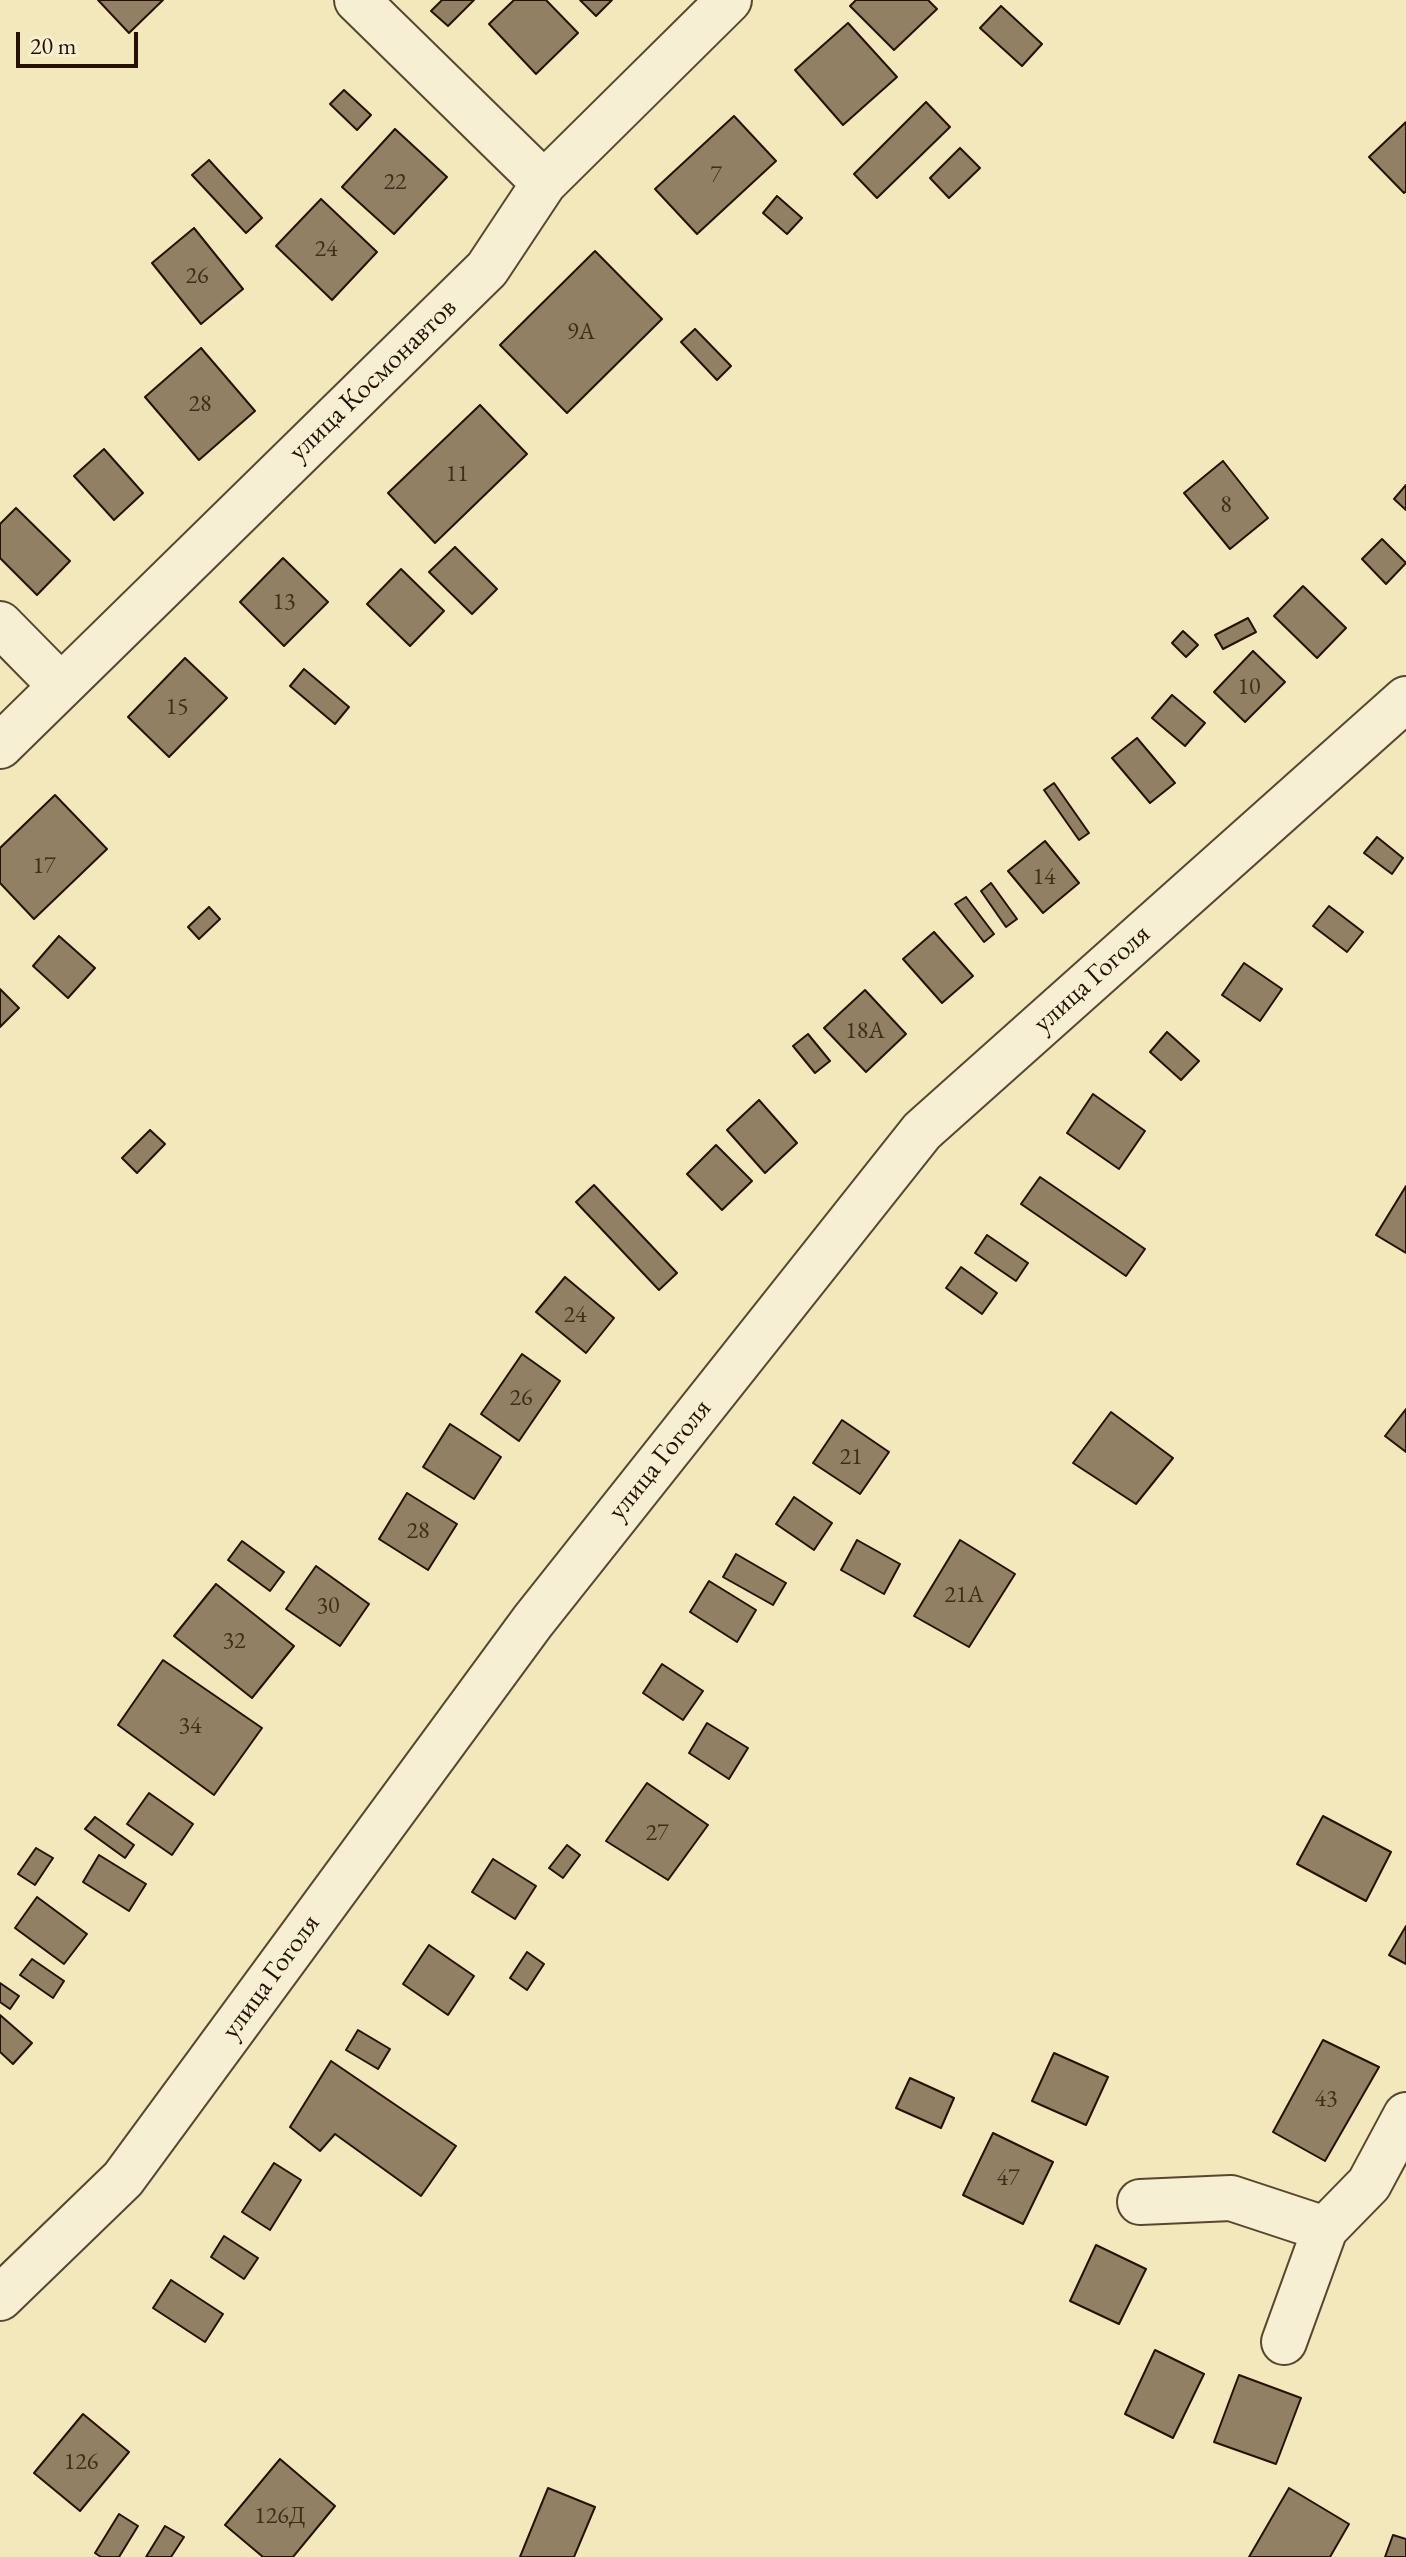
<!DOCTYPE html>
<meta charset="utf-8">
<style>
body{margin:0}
#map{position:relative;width:1406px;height:2557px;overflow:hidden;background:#f3e7bc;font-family:"EB Garamond",serif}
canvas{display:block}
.scale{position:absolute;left:16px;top:32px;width:122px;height:36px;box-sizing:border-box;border:4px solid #261102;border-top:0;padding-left:10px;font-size:24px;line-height:28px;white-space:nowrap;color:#261102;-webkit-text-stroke:6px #f7efd3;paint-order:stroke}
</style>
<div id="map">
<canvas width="1406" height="2557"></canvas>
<div class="scale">20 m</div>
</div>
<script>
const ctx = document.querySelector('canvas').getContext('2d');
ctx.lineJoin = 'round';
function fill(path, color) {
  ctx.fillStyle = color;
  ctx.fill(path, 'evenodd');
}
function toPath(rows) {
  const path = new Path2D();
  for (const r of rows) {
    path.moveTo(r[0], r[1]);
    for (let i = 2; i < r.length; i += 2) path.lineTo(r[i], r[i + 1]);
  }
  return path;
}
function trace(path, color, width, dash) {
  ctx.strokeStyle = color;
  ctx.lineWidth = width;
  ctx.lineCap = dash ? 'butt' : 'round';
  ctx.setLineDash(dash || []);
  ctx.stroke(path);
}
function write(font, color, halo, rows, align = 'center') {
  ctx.font = font + ' "EB Garamond",serif';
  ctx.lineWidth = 8;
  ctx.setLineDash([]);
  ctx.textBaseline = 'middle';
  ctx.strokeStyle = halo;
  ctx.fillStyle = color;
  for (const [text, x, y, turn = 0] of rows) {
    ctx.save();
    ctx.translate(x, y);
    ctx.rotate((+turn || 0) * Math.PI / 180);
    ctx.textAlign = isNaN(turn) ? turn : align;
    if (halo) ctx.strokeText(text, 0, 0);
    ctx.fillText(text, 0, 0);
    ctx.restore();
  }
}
const building = toPath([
 [98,0,163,0,129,33,98,0],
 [442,0,474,0,448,26,431,11,442,0],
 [514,0,546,0,578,33,536,74,489,24,514,0],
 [580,0,612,0,596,16,580,0],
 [856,0,928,0,937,9,894,50,850,6,856,0],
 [1001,6,1042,44,1022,66,980,28,1001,6],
 [848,23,897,77,843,125,795,70,848,23],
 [344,90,371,115,357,130,330,104,344,90],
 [926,102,950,127,877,198,854,174,926,102],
 [734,116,776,161,697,234,655,189,734,116],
 [1406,122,1406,191,1404,193,1369,157,1406,122],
 [395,129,447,177,394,234,342,187,395,129],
 [960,148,980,168,949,198,930,178,960,148],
 [209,160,262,218,246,233,192,175,209,160],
 [777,196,802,218,787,234,763,213,777,196],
 [321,199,377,252,332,300,276,246,321,199],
 [194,228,243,289,201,324,152,263,194,228],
 [595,251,662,319,567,413,500,345,595,251],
 [695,329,731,366,717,380,681,342,695,329],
 [201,348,255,411,199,460,145,397,201,348],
 [480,405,527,454,435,543,388,493,480,405],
 [104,449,143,493,114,520,74,476,104,449],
 [1223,461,1268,518,1230,549,1184,493,1223,461],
 [1406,485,1406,510,1394,499,1406,485],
 [16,508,70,561,37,595,0,558,0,524,16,508],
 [1382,539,1406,563,1386,584,1362,559,1382,539],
 [455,547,497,589,472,614,429,572,455,547],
 [283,558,328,602,284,646,240,602,283,558],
 [401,569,444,611,410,646,367,604,401,569],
 [1303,586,1346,628,1317,658,1274,616,1303,586],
 [1248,618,1256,632,1223,649,1215,635,1248,618],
 [1183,631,1198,645,1186,657,1172,643,1183,631],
 [1253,651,1285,682,1245,722,1214,692,1253,651],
 [185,658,227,698,169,757,128,717,185,658],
 [304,669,349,707,335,724,290,686,304,669],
 [1172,695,1205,723,1185,746,1152,718,1172,695],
 [1137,738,1175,783,1150,803,1112,758,1137,738],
 [1054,783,1089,833,1079,840,1044,790,1054,783],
 [55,795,107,849,34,919,0,883,0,848,55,795],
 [1377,837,1403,858,1392,874,1364,853,1377,837],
 [1045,841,1079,883,1043,913,1008,871,1045,841],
 [991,883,1017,919,1006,927,981,891,991,883],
 [966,897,994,934,984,942,955,904,966,897],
 [1329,906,1363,932,1347,952,1313,926,1329,906],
 [209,907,220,919,199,939,188,927,209,907],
 [934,932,973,976,942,1003,903,959,934,932],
 [59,936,95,968,68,998,33,966,59,936],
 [1244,963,1282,989,1260,1021,1222,995,1244,963],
 [0,989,19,1008,0,1027,0,989],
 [865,990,906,1034,866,1072,824,1028,865,990],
 [1167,1032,1199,1061,1181,1080,1150,1052,1167,1032],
 [808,1034,830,1061,815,1073,793,1046,808,1034],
 [1093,1094,1145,1131,1119,1169,1067,1133,1093,1094],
 [759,1100,797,1143,765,1173,727,1130,759,1100],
 [150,1130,165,1144,137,1173,122,1158,150,1130],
 [716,1145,752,1181,722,1210,687,1174,716,1145],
 [1040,1177,1145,1249,1126,1276,1021,1204,1040,1177],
 [594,1185,677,1273,659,1290,576,1202,594,1185],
 [1406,1186,1406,1253,1376,1235,1406,1186],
 [987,1235,1028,1263,1016,1281,975,1253,987,1235],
 [961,1267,997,1293,982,1314,946,1288,961,1267],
 [565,1277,614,1318,586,1353,536,1312,565,1277],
 [522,1354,560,1381,519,1441,481,1414,522,1354],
 [1406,1409,1406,1452,1385,1436,1406,1409],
 [1111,1412,1173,1458,1136,1504,1073,1463,1111,1412],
 [842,1420,889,1452,860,1494,813,1463,842,1420],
 [450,1424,501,1457,474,1499,423,1467,450,1424],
 [407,1493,457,1524,428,1570,379,1539,407,1493],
 [794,1497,832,1523,814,1550,776,1524,794,1497],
 [857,1540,900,1564,884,1594,841,1570,857,1540],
 [960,1540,1015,1574,969,1647,914,1616,960,1540],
 [242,1541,284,1572,270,1591,228,1560,242,1541],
 [736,1554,786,1583,773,1605,723,1577,736,1554],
 [316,1566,369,1604,340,1646,286,1609,316,1566],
 [709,1581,756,1610,737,1642,690,1612,709,1581],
 [216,1584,294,1646,252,1698,174,1636,216,1584],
 [163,1660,262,1728,214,1795,118,1725,163,1660],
 [662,1664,703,1691,683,1720,643,1693,662,1664],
 [707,1723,748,1748,729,1779,689,1753,707,1723],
 [647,1783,708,1825,668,1880,606,1841,647,1783],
 [149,1793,193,1824,172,1855,127,1824,149,1793],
 [1323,1816,1391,1852,1366,1901,1297,1864,1323,1816],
 [95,1817,134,1845,125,1858,85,1829,95,1817],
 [567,1845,580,1855,563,1878,549,1868,567,1845],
 [36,1848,53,1858,35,1885,18,1874,36,1848],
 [99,1855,146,1884,129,1911,83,1882,99,1855],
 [493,1859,536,1886,515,1919,472,1892,493,1859],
 [37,1897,87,1934,64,1964,15,1928,37,1897],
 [1406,1926,1406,1964,1389,1955,1406,1926],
 [429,1945,474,1976,448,2015,403,1984,429,1945],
 [527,1952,544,1964,527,1990,510,1978,527,1952],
 [32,1959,64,1981,53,1998,20,1975,32,1959],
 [0,1983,19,1996,10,2009,0,2002,0,1983],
 [0,2015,32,2043,13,2064,0,2052,0,2015],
 [358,2030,390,2049,378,2069,346,2050,358,2030],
 [1323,2040,1379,2067,1325,2161,1273,2132,1323,2040],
 [1054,2053,1108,2077,1086,2125,1032,2101,1054,2053],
 [331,2061,456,2146,421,2196,335,2134,320,2151,290,2127,331,2061],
 [910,2078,954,2098,941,2128,896,2108,910,2078],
 [993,2133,1053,2162,1023,2224,963,2195,993,2133],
 [274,2163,301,2180,270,2230,242,2212,274,2163],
 [224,2236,258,2258,244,2279,211,2257,224,2236],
 [1096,2245,1146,2269,1119,2324,1070,2301,1096,2245],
 [171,2280,223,2314,205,2342,153,2308,171,2280],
 [1155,2350,1204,2374,1173,2438,1125,2414,1155,2350],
 [1239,2375,1301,2398,1276,2464,1214,2442,1239,2375],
 [83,2414,129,2452,80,2511,34,2473,83,2414],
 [280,2459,335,2506,293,2557,263,2557,225,2525,280,2459],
 [548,2488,595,2507,574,2557,520,2557,548,2488],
 [1289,2488,1349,2524,1330,2557,1249,2557,1289,2488],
 [119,2514,138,2526,119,2557,101,2557,95,2553,119,2514],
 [165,2526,184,2537,171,2557,146,2557,165,2526],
 [1393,2535,1406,2539,1406,2557,1385,2557,1393,2535]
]);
fill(building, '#918063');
trace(building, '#261102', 2);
const minor = toPath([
 [357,0,544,183],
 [0,624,61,686],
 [0,746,487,269,544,183,729,0],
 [1140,2202,1231,2198,1325,2229],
 [0,2298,123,2179,533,1621,922,1131,1406,699],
 [1284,2342,1325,2229,1369,2184,1406,2115]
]);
trace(minor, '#594630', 48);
trace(minor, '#f7efd3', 44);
write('24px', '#412d1a', null, [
 ["7",716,175],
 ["22",395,182],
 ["24",326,249],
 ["26",197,276],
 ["9А",581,332],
 ["28",200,404],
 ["11",457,474],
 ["8",1226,505],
 ["13",284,602],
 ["10",1249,687],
 ["15",177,707],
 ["17",44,866],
 ["14",1044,877],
 ["18А",865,1031],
 ["24",575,1315],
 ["26",521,1398],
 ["21",851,1457],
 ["28",418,1531],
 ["21А",964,1595],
 ["30",328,1606],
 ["32",234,1641],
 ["34",190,1726],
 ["27",657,1833],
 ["43",1326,2099],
 ["47",1008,2178],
 ["126",81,2462],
 ["126Д",280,2516]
]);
write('28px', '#261102', '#f7efd3', [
 ["улица Космонавтов",373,380,-44],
 ["улица Гоголя",1092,979,-42],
 ["улица Гоголя",660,1460,-51],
 ["улица Гоголя",271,1977,-54]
]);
</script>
